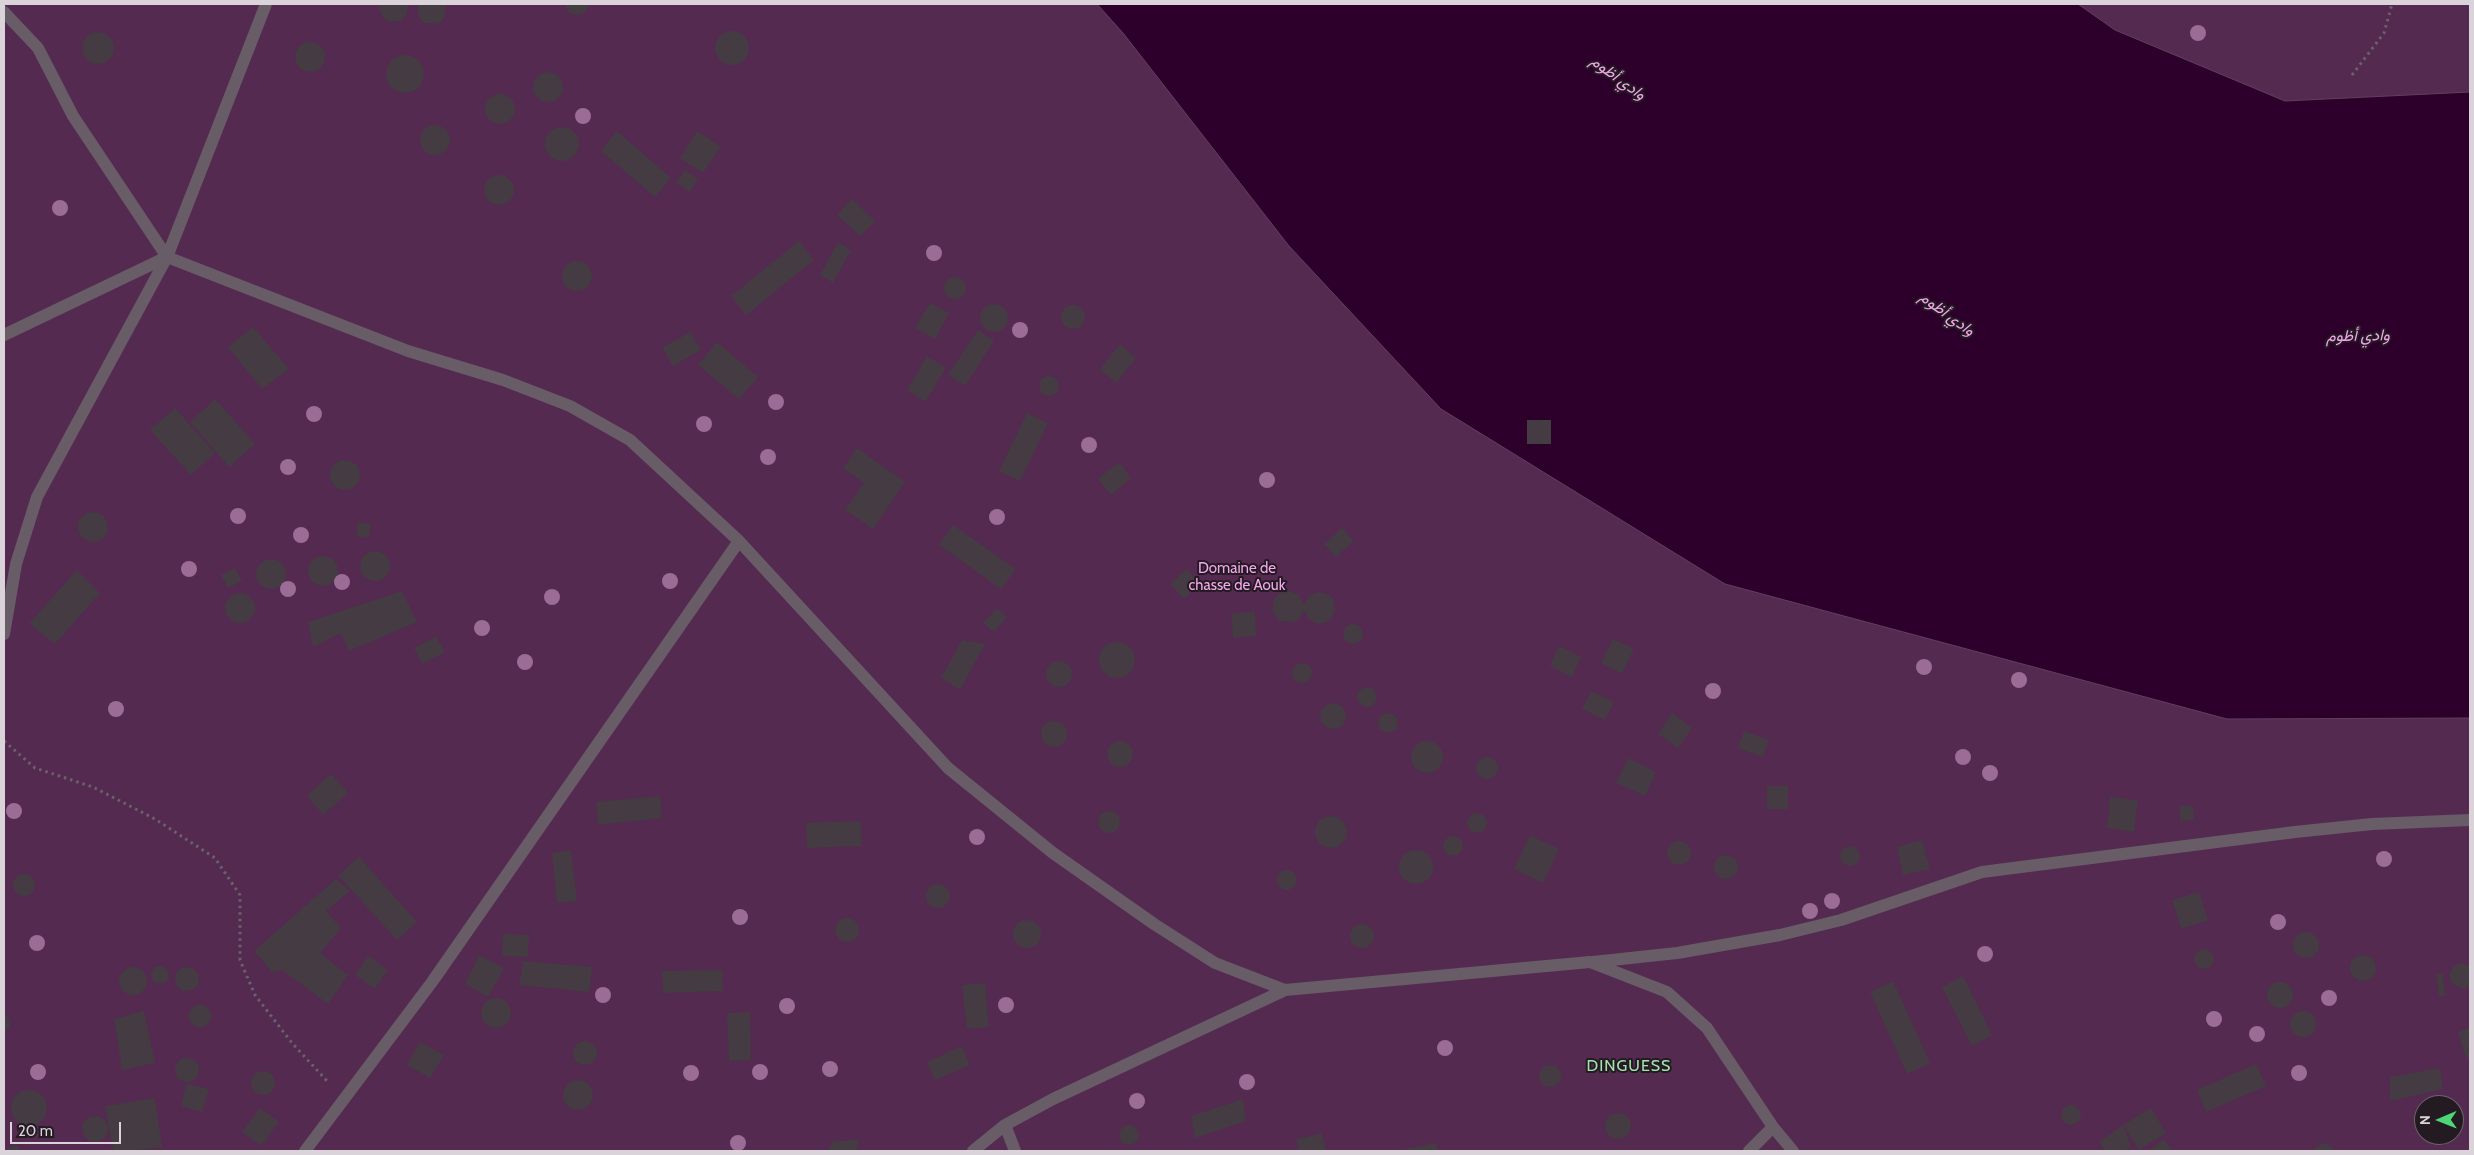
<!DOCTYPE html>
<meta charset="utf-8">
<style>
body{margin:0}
#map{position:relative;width:2474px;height:1155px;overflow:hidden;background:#2d232b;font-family:Cabin,sans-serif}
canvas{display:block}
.frame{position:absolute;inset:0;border:5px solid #dad3d9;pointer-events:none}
.north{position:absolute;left:2414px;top:1095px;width:50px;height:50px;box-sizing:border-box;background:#231a22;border:1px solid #6c646b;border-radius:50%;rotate:269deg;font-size:14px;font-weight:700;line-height:20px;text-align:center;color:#dad3d9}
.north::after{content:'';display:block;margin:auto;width:18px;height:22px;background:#4cd676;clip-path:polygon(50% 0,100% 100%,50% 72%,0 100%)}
.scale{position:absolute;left:10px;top:1122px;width:111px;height:22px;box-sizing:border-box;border:2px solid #dad3d9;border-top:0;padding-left:6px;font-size:15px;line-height:18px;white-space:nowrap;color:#dad3d9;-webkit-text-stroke:4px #231a22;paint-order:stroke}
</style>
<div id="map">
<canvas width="2474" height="1155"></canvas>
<div class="frame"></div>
<div class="north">N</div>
<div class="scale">20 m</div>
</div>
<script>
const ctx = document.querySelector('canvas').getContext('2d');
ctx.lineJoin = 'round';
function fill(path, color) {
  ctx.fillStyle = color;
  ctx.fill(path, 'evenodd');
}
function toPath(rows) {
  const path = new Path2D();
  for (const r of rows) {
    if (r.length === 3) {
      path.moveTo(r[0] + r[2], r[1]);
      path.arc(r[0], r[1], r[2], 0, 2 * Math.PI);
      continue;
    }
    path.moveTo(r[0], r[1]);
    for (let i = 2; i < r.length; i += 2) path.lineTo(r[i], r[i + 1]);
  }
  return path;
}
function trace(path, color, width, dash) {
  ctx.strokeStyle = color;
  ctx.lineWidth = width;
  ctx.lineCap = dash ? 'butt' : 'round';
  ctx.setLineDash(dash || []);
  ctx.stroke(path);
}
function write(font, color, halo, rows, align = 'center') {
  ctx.font = font + ' Cabin,Vazirmatn,sans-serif';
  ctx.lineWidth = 4;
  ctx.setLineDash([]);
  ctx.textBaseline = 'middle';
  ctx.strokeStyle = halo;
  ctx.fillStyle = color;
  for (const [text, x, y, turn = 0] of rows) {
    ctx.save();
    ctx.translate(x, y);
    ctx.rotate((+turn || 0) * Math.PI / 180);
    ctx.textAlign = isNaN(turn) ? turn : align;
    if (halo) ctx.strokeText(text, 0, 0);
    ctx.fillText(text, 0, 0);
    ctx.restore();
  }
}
fill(toPath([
 [4,4,2470,4,2470,1151,4,1151],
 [2424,1105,2454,1105,2454,1135,2424,1135]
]), '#542a50');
const water = toPath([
 [1097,4,2078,4,2115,30,2285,101,2470,92,2470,718,2227,719,1725,584,1441,409,1289,246,1123,33,1097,4]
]);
fill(water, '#2d002c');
trace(water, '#613f60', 1);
fill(toPath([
 [378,4,408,4,407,14,400,21,390,22,382,17],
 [418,4,445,4,445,17,439,24,424,23,418,16],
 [565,4,590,4,584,13,576,15,568,12],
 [732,48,17],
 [98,48,16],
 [310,57,15],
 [405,74,19],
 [548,87,15],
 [500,109,15],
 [435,140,15],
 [562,144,17],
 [617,131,671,178,655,197,601,151],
 [697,131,721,147,703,173,680,158],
 [685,170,698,179,690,192,676,183],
 [499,190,15],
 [852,199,875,221,860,236,837,215],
 [799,241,814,260,746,315,731,296],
 [838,242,851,250,833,283,820,275],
 [577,276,15],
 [955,288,11],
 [930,303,949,313,935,339,915,328],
 [994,318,14],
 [1073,317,12],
 [253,327,289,369,262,389,228,347],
 [978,330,994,341,965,386,948,375],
 [690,332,701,350,673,366,662,348],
 [717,342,758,377,739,399,698,365],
 [1120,344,1136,358,1116,383,1100,369],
 [927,356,946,368,925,402,907,390],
 [1049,386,10],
 [215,399,255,444,229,467,190,422],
 [175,408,215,453,191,475,150,430],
 [1027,413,1048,423,1020,481,999,471],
 [1527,420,1551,420,1551,444,1527,444],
 [857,448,905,482,873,529,845,510,864,483,843,468],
 [345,475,15],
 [1119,462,1131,478,1111,495,1098,479],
 [93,527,15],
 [358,522,371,524,369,538,356,536],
 [953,525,1016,569,1001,589,939,545],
 [1342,528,1354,541,1336,557,1324,544],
 [375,566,15],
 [323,571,15],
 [271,574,15],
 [235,568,242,581,228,588,221,575],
 [1187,569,1200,585,1184,599,1170,584],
 [77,570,100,593,55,644,29,624],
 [402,591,417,622,349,651,341,633,313,647,308,622],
 [1290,591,1299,595,1304,605,1309,596,1314,593,1319,592,1329,595,1333,599,1335,609,1332,618,1327,622,1318,624,1308,619,1304,610,1299,619,1294,622,1279,621,1273,612,1273,602,1279,593],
 [240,608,15],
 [997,608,1007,617,994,632,983,623],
 [1255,611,1256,636,1233,638,1231,614],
 [1353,634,10],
 [436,637,445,652,422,664,414,648],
 [1613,639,1634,649,1622,674,1601,663],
 [962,640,985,644,960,690,941,678],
 [1117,660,18],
 [1559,646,1581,657,1572,677,1550,666],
 [1059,674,13],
 [1302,673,10],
 [1367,697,10],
 [1591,691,1614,702,1605,720,1582,709],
 [1333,716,13],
 [1672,713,1692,728,1678,748,1658,734],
 [1388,723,10],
 [1054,734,13],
 [1744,731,1769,740,1763,757,1738,748],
 [1427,757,16],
 [1120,754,13],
 [1487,768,11],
 [1628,758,1656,772,1645,796,1616,783],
 [331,774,348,793,323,815,307,795],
 [1767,786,1788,786,1788,809,1767,809],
 [660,796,662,818,598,825,596,802],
 [2110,797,2138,800,2134,832,2107,828],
 [2180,806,2193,806,2194,820,2180,821],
 [1109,822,11],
 [1477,823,10],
 [1331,832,16],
 [861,821,862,846,807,848,806,823],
 [1530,835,1559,849,1543,883,1514,869],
 [1453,846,10],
 [1922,840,1930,869,1903,875,1897,847],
 [1679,853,12],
 [1850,856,10],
 [571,850,577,901,557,903,552,853],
 [1416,867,17],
 [1726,867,12],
 [359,857,417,922,397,940,338,875],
 [1287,880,10],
 [24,885,11],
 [336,879,350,891,326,911,341,928,320,953,348,975,328,1004,282,970,272,972,254,951],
 [938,896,12],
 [2199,892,2208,920,2181,929,2172,900],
 [847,930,12],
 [1027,934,14],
 [1362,936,12],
 [2306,945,13],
 [503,934,529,935,528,957,502,956],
 [2204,959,10],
 [479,955,504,968,488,997,465,984],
 [2363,968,13],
 [368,956,388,970,375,989,355,975],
 [523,961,592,967,589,992,519,985],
 [2461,963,2470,966,2470,986,2464,989,2452,984,2449,975,2453,967],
 [160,975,9],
 [133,981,14],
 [187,979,12],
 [722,970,723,991,663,993,662,971],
 [2443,973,2445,996,2439,997,2436,974],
 [1963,976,1992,1035,1972,1046,1942,987],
 [1893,981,1930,1063,1907,1074,1870,992],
 [2280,995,13],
 [985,983,989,1027,967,1029,962,985],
 [496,1013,15],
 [200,1016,11],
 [144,1011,155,1063,122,1070,114,1019],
 [2303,1024,13],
 [750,1012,751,1060,729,1061,727,1013],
 [4,1014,8,1017,10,1026,4,1032],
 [2470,1028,2470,1057,2466,1058,2458,1032],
 [585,1053,12],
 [420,1042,444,1055,430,1078,407,1065],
 [962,1046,970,1065,935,1080,927,1062],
 [187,1070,12],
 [2256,1064,2266,1086,2206,1112,2197,1090],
 [1550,1076,11],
 [2440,1068,2443,1089,2390,1101,2390,1077],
 [263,1083,12],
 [578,1095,15],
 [186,1084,209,1089,202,1112,181,1106],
 [29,1108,18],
 [155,1098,162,1147,133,1151,113,1151,105,1106],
 [1243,1099,1246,1121,1195,1138,1191,1116],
 [2071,1115,10],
 [260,1108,279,1122,261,1146,242,1132],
 [2151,1108,2166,1133,2139,1150,2123,1125,2131,1147,2124,1151,2105,1151,2099,1142,2123,1125],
 [1618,1126,13],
 [95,1129,13],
 [1129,1135,10],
 [1322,1133,1326,1151,1299,1151,1296,1139],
 [859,1139,856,1151,829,1151,831,1142],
 [2164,1139,2173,1151,2151,1151,2150,1150],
 [1436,1143,1438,1151,1407,1151,1406,1149],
 [2322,1143,2330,1145,2336,1151,2311,1151],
 [16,1144,21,1151,5,1151]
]), '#443b43');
trace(toPath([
 [2352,75,2384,33,2392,4],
 [4,741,35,768,93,787,155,819,215,858,240,895,240,960,255,995,292,1043,327,1081]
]), '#6b6269', 3, [2.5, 4]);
trace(toPath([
 [4,12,38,48,73,116,167,257,37,497,16,564,4,634],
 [167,257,408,351,503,380,570,406,630,440,739,541,948,768,1053,853,1154,924,1215,963,1285,990,1590,962,1667,992,1707,1028,1773,1127,1793,1151],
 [4,335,167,257,266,4],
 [1593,962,1677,953,1780,935,1841,920,1982,872,2295,832,2372,824,2470,820],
 [1005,1125,1015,1151],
 [305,1151,432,982,739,541],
 [973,1151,1005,1125,1053,1099,1285,990],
 [1749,1151,1773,1127]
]), '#685d67', 12);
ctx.fillStyle = '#9b6c96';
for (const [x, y] of [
 [2198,33],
 [583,116],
 [60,208],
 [934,253],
 [1020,330],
 [776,402],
 [314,414],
 [704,424],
 [1089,445],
 [768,457],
 [288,467],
 [1267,480],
 [238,516],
 [997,517],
 [301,535],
 [189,569],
 [670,581],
 [342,582],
 [288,589],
 [552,597],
 [482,628],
 [525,662],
 [1924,667],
 [2019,680],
 [1713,691],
 [116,709],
 [1963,757],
 [1990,773],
 [14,811],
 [977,837],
 [2384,859],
 [1832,901],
 [1810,911],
 [740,917],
 [2278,922],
 [37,943],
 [1985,954],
 [603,995],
 [2329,998],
 [1006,1005],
 [787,1006],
 [2214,1019],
 [2257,1034],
 [1445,1048],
 [830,1069],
 [38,1072],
 [760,1072],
 [691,1073],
 [2299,1073],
 [1247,1082],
 [1137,1101],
 [738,1143]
]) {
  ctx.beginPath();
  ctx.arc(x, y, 8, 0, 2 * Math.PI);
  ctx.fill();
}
write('15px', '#f5a7ed', '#231a22', [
 ["Domaine de",1237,569],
 ["chasse de Aouk",1237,586]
]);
write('italic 16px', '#f2a5eb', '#231a22', [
 ["وادي أظوم",1618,78,36],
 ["وادي أظوم",1947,314,36],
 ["وادي أظوم",2358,336,-1]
]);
ctx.letterSpacing = '1px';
write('16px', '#a2e4af', '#231a22', [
 ["DINGUESS",1629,1066]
]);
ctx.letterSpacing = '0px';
</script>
